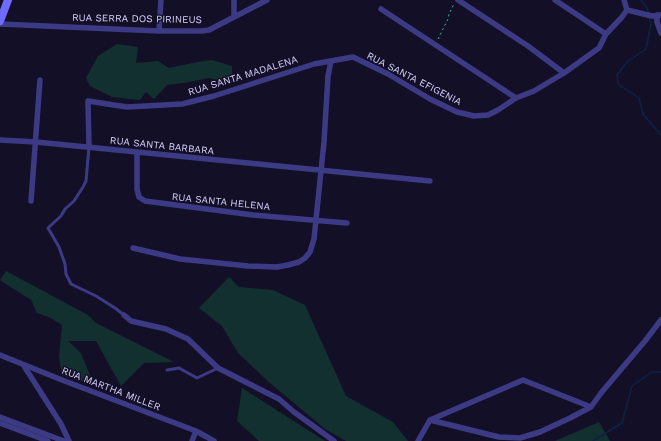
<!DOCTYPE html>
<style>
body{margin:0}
canvas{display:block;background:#130f26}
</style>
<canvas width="661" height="441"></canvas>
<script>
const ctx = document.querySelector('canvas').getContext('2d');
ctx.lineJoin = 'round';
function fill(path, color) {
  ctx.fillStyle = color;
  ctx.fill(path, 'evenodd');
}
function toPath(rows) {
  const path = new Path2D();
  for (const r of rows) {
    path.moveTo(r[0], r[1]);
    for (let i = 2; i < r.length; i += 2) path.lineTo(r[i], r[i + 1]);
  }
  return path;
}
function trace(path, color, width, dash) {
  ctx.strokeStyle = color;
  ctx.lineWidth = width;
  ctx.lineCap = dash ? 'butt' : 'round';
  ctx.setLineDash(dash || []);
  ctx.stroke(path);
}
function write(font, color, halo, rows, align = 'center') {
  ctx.font = font + ' "Work Sans",sans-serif';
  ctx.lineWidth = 3;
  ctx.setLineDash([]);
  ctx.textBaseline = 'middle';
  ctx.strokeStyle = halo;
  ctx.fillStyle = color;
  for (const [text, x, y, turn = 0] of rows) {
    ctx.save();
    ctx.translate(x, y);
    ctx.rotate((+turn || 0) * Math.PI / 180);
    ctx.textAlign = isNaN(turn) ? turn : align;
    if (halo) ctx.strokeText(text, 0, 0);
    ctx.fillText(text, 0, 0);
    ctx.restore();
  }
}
fill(toPath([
 [117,44,138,47,136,63,158,61,169,68,198,62,212,60,232,66,232,83,209,78,184,83,167,85,154,99,146,92,140,100,112,97,90,86,86,78,98,56],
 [6,271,88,315,96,323,174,362,144,363,121,386,96,341,68,341,81,353,94,385,62,375,59,357,62,325,51,318,37,313,31,300,0,280],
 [229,277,239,287,273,290,305,305,346,396,393,422,408,441,346,441,325,429,270,383,238,353,222,326,199,308],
 [242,388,325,441,259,441,237,421],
 [599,422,610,441,555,441]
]), '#12302f');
trace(toPath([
 [641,0,647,8,649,14],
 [649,17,651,24,646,49,628,61,617,75,618,84,639,98,643,114,661,135],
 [593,441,622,423,632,386,652,372,661,372]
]), '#0c2248', 1.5);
trace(toPath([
 [438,39,448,19,449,14,454,4]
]), '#2fb8b0', 1, [2, 3]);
trace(toPath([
 [89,147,86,181,83,187,74,201,65,209,61,216,50,226,48,228,59,247,65,264,66,274,71,284,96,296,115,308,124,315],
 [167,370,179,368,197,378,218,368]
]), '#3d3a85', 3);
trace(toPath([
 [234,0,234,17],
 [458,0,528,46,564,73],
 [555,0,606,34],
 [624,0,627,10],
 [381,9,516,98],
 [627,10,652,16,661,15],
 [657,15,657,22,661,33],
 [0,24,159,31,202,31,209,30,267,0],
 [159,31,161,0],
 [0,140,36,142,430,181],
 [89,147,88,101,127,107,182,104,214,96,314,64,353,57,388,74,430,99,457,112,474,116,488,115,498,110,516,98,534,91,564,73,599,48,606,34,622,17,627,10],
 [137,152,137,189,139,197,145,201,253,215,347,223],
 [31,201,40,80],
 [133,248,180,259,248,266,277,267,288,265,299,262,305,258,310,252,314,239,324,142,328,76,331,61],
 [124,315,131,321,166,329,188,339,218,368,279,399,294,412,334,441],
 [0,355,62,380,196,431,214,441],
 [24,366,61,424,69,441],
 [0,417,64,441],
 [430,420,523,380,591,407],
 [0,423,48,441],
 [192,441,196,431],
 [418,441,430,420,499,437,520,438,540,432,570,418,591,407,601,393,645,341,661,320]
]), '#3d3a85', 5.5);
trace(toPath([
 [0,21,8,0]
]), '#6f6bff', 8);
write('10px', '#d9d4ff', '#130f26', [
 ["RUA SERRA DOS PIRINEUS",137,19,1],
 ["RUA SANTA MADALENA",243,76,-17],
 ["RUA SANTA EFIGENIA",414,79,27],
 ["RUA SANTA BARBARA",162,146,6],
 ["RUA SANTA HELENA",221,202,6],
 ["RUA MARTHA MILLER",111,389,21]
]);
</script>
